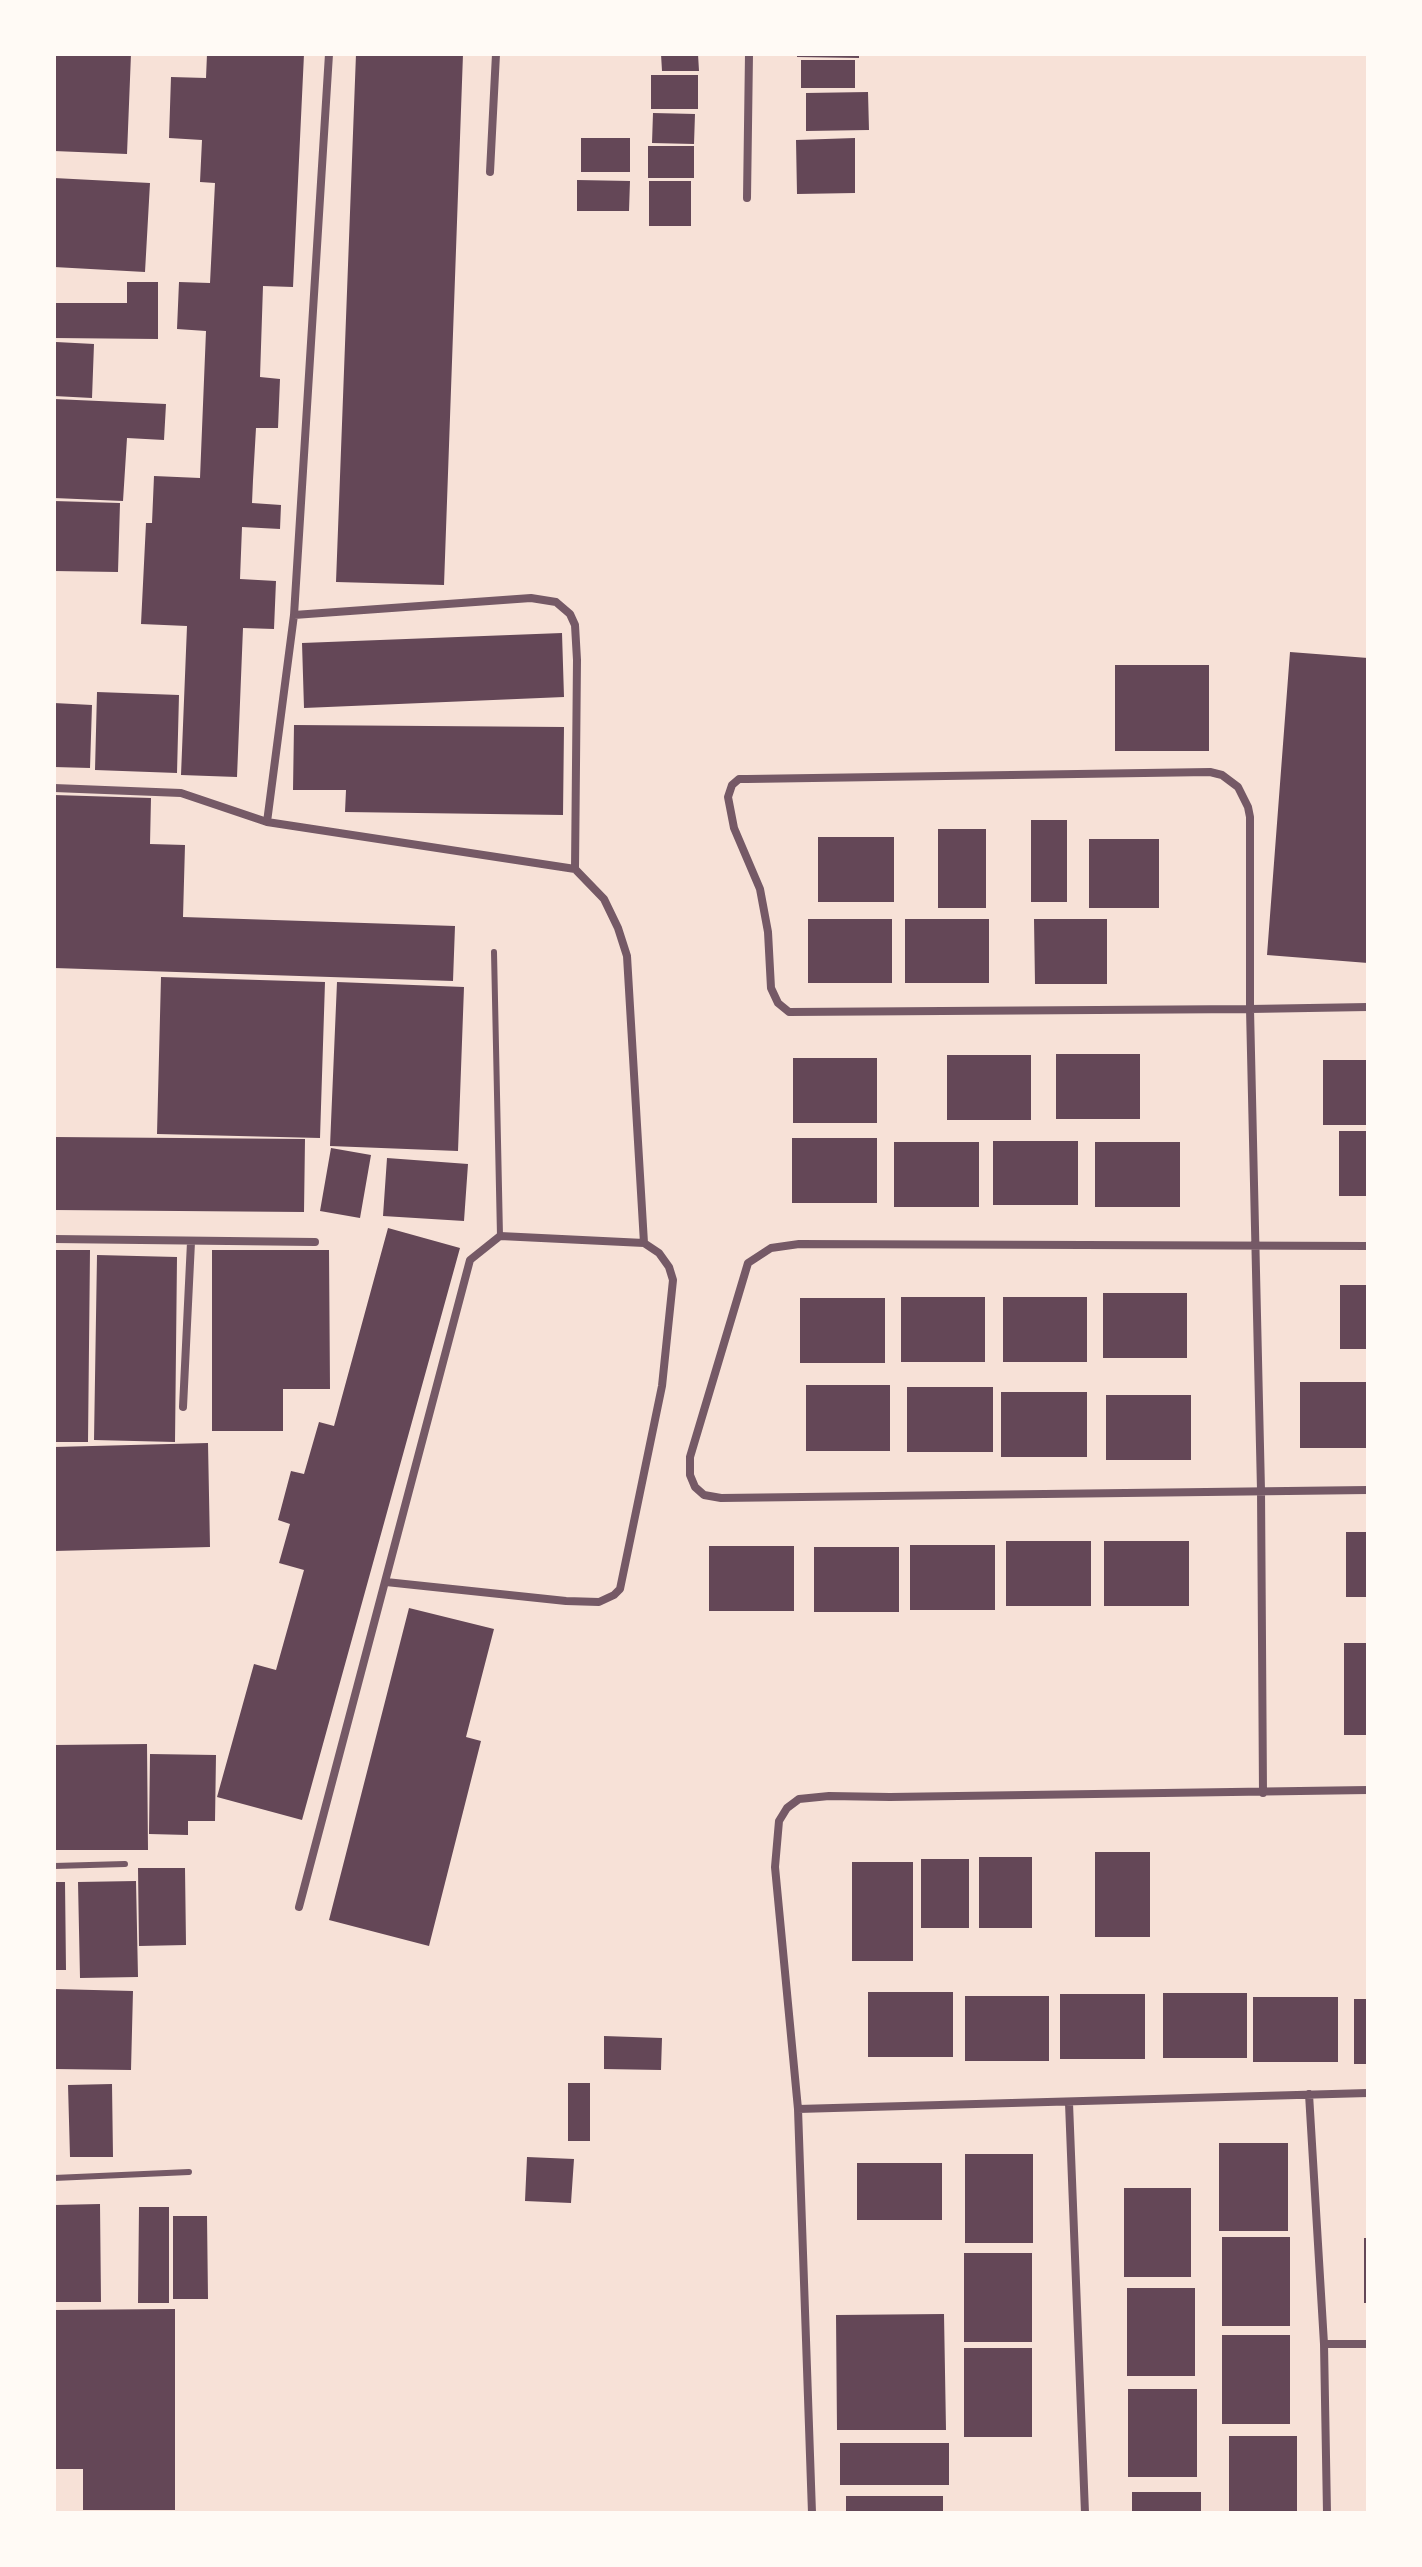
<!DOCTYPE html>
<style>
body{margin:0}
#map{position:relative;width:1422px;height:2567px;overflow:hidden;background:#f7e1d7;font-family:Ubuntu,sans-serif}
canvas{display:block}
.frame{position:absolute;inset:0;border:56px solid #fffaf5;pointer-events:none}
</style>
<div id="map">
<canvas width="1422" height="2567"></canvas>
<div class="frame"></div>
</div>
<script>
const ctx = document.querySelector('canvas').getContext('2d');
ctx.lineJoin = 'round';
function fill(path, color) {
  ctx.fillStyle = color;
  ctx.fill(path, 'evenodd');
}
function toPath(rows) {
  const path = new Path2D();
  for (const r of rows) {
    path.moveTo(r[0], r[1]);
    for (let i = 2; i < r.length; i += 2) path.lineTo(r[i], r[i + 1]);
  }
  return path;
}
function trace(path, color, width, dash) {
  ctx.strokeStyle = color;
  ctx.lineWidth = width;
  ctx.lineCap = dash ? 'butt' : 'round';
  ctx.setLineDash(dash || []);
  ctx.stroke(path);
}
fill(toPath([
 [56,54,131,54,127,154,54,151],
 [207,54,304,54,293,287,263,286,260,377,280,379,278,428,256,428,253,480,252,503,281,505,280,529,242,527,240,579,276,581,274,629,243,628,237,777,181,775,187,626,141,624,146,523,152,523,154,476,200,478,206,331,177,329,179,282,210,283,215,183,200,182,202,140,169,138,171,77,206,78],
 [356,54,463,54,444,585,336,582],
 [661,54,698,54,699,71,662,71],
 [797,54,859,54,859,58,797,57],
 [801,60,855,60,855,88,801,88],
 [651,75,698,75,698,109,651,109],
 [868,92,869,130,806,131,806,93],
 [653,113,695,114,694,144,652,143],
 [581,138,630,138,630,172,581,172],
 [855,138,855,193,797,194,796,140],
 [648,146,694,146,694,178,648,178],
 [54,178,150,183,145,272,54,267],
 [577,180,630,181,629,211,577,211],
 [649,181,691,181,691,226,649,226],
 [127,282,158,282,158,339,54,338,54,303,127,303],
 [56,342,94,344,92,398,54,396],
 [54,399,166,404,164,440,127,438,123,501,54,498],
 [54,501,120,503,118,572,54,571],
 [562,633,564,697,304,708,302,643],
 [1290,652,1368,658,1368,963,1267,955],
 [1115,665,1209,665,1209,751,1115,751],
 [97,692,179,695,177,773,95,770],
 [54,703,92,705,90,768,54,767],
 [294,725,564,727,563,815,345,812,346,790,293,790],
 [54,795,151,798,150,844,185,845,183,917,455,926,453,981,54,968],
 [1031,820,1067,820,1067,902,1031,902],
 [938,829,986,829,986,908,938,908],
 [818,837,894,837,894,902,818,902],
 [1089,839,1159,839,1159,908,1089,908],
 [808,919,892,919,892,983,808,983],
 [905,919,989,919,989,983,905,983],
 [1034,919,1107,919,1107,984,1035,984],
 [161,977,325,982,320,1138,157,1134],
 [337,982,464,987,458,1151,330,1146],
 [1056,1054,1140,1054,1140,1119,1056,1119],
 [947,1055,1031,1055,1031,1120,947,1120],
 [793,1058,877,1058,877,1123,793,1123],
 [1323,1060,1368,1060,1368,1125,1323,1125],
 [1339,1131,1368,1131,1368,1196,1339,1196],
 [54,1137,305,1139,304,1212,54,1210],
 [792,1138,877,1138,877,1203,792,1203],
 [993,1141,1078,1141,1078,1205,993,1205],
 [894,1142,979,1142,979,1207,894,1207],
 [1095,1142,1180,1142,1180,1207,1095,1207],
 [331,1148,371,1155,360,1218,320,1211],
 [387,1158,468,1164,464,1221,383,1216],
 [388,1228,460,1248,302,1820,217,1797,254,1664,276,1670,304,1570,279,1563,290,1524,278,1520,291,1471,304,1474,319,1422,334,1426],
 [54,1250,90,1250,88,1442,54,1442],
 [212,1250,329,1250,330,1389,283,1389,283,1431,212,1431],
 [97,1255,177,1257,175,1442,94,1440],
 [1340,1285,1368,1285,1368,1349,1340,1349],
 [1103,1293,1187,1293,1187,1358,1103,1358],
 [901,1297,985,1297,985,1362,901,1362],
 [1003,1297,1087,1297,1087,1362,1003,1362],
 [800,1298,885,1298,885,1363,800,1363],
 [1300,1382,1368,1382,1368,1448,1300,1448],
 [806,1385,890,1385,890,1451,806,1451],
 [907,1387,993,1387,993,1452,907,1452],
 [1001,1392,1087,1392,1087,1457,1001,1457],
 [1106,1395,1191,1395,1191,1460,1106,1460],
 [208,1443,210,1547,54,1551,54,1447],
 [1346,1532,1368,1532,1368,1597,1346,1597],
 [1006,1541,1091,1541,1091,1606,1006,1606],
 [1104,1541,1189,1541,1189,1606,1104,1606],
 [910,1545,995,1545,995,1610,910,1610],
 [709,1546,794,1546,794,1611,709,1611],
 [814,1547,899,1547,899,1612,814,1612],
 [409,1608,494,1629,466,1737,481,1741,429,1946,329,1920],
 [1344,1643,1368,1643,1368,1735,1344,1735],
 [147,1744,148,1850,54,1850,54,1745],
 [150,1754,216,1755,215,1821,188,1821,188,1835,149,1834],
 [1095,1852,1150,1852,1150,1937,1095,1937],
 [979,1857,1032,1857,1032,1928,979,1928],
 [921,1859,969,1859,969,1928,921,1928],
 [852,1862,913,1862,913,1961,852,1961],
 [138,1868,185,1868,186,1945,139,1946],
 [136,1881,138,1977,80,1978,78,1882],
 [54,1882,65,1882,66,1970,54,1970],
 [54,1989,133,1991,131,2070,54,2069],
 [868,1992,953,1992,953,2057,868,2057],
 [1163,1993,1247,1993,1247,2058,1163,2058],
 [1060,1994,1145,1994,1145,2059,1060,2059],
 [965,1996,1049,1996,1049,2061,965,2061],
 [1253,1997,1338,1997,1338,2062,1253,2062],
 [1354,1999,1368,1999,1368,2064,1354,2064],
 [604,2036,662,2038,661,2070,604,2069],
 [568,2083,590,2083,590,2141,568,2141],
 [112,2084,113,2157,70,2157,68,2085],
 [1219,2143,1288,2143,1288,2231,1219,2231],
 [965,2154,1033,2154,1033,2243,965,2243],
 [527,2157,574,2159,571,2203,525,2201],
 [857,2163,942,2163,942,2220,857,2220],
 [1124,2188,1191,2188,1191,2277,1124,2277],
 [100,2204,101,2302,54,2302,54,2205],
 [139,2207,169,2207,169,2303,138,2303],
 [173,2216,207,2216,208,2299,173,2299],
 [1222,2237,1290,2237,1290,2326,1222,2326],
 [1364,2238,1368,2238,1368,2303,1364,2303],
 [964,2253,1032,2253,1032,2342,964,2342],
 [1127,2288,1195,2288,1195,2376,1127,2376],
 [175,2309,175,2510,83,2510,83,2469,54,2469,54,2310],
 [944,2314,946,2430,837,2430,836,2315],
 [1222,2335,1290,2335,1290,2424,1222,2424],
 [964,2348,1032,2348,1032,2437,964,2437],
 [1128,2389,1197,2389,1197,2477,1128,2477],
 [1229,2436,1297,2436,1297,2513,1229,2513],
 [840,2443,949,2443,949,2485,840,2485],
 [1132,2492,1201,2492,1201,2513,1132,2513],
 [846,2496,943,2496,943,2513,846,2513]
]), '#644757');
trace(toPath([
 [494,952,500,1236],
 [54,1866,125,1864],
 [54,2178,189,2172]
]), '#755966', 6);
trace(toPath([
 [490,172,496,54],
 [747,198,749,54],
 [294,615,531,598,556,602,570,614,575,625,577,660,575,869,604,899,618,928,627,956,644,1243,659,1253,669,1267,673,1280,662,1386,620,1589,614,1595,599,1602,566,1601,386,1582],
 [54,788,181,793,267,822,575,869],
 [267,822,294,615,329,54],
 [54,1239,315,1242],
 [1368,1246,799,1244,771,1248,748,1263,690,1457,690,1475,695,1487,704,1495,721,1498,1368,1490],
 [183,1407,191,1242],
 [1263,1793,1261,1490,1250,1009,1250,817,1248,807,1238,787,1222,775,1210,772,747,779,739,779,732,785,728,797,734,828,760,889,768,932,771,988,778,1003,789,1012,1250,1009,1368,1007],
 [299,1907,470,1260,500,1236,644,1243],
 [1309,2094,1324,2344,1327,2513],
 [1069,2103,1085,2513],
 [798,2109,1368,2093],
 [1324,2344,1368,2344],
 [812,2513,798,2109,775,1867,779,1821,787,1808,799,1799,829,1796,890,1797,1368,1790]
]), '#755966', 8);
</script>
